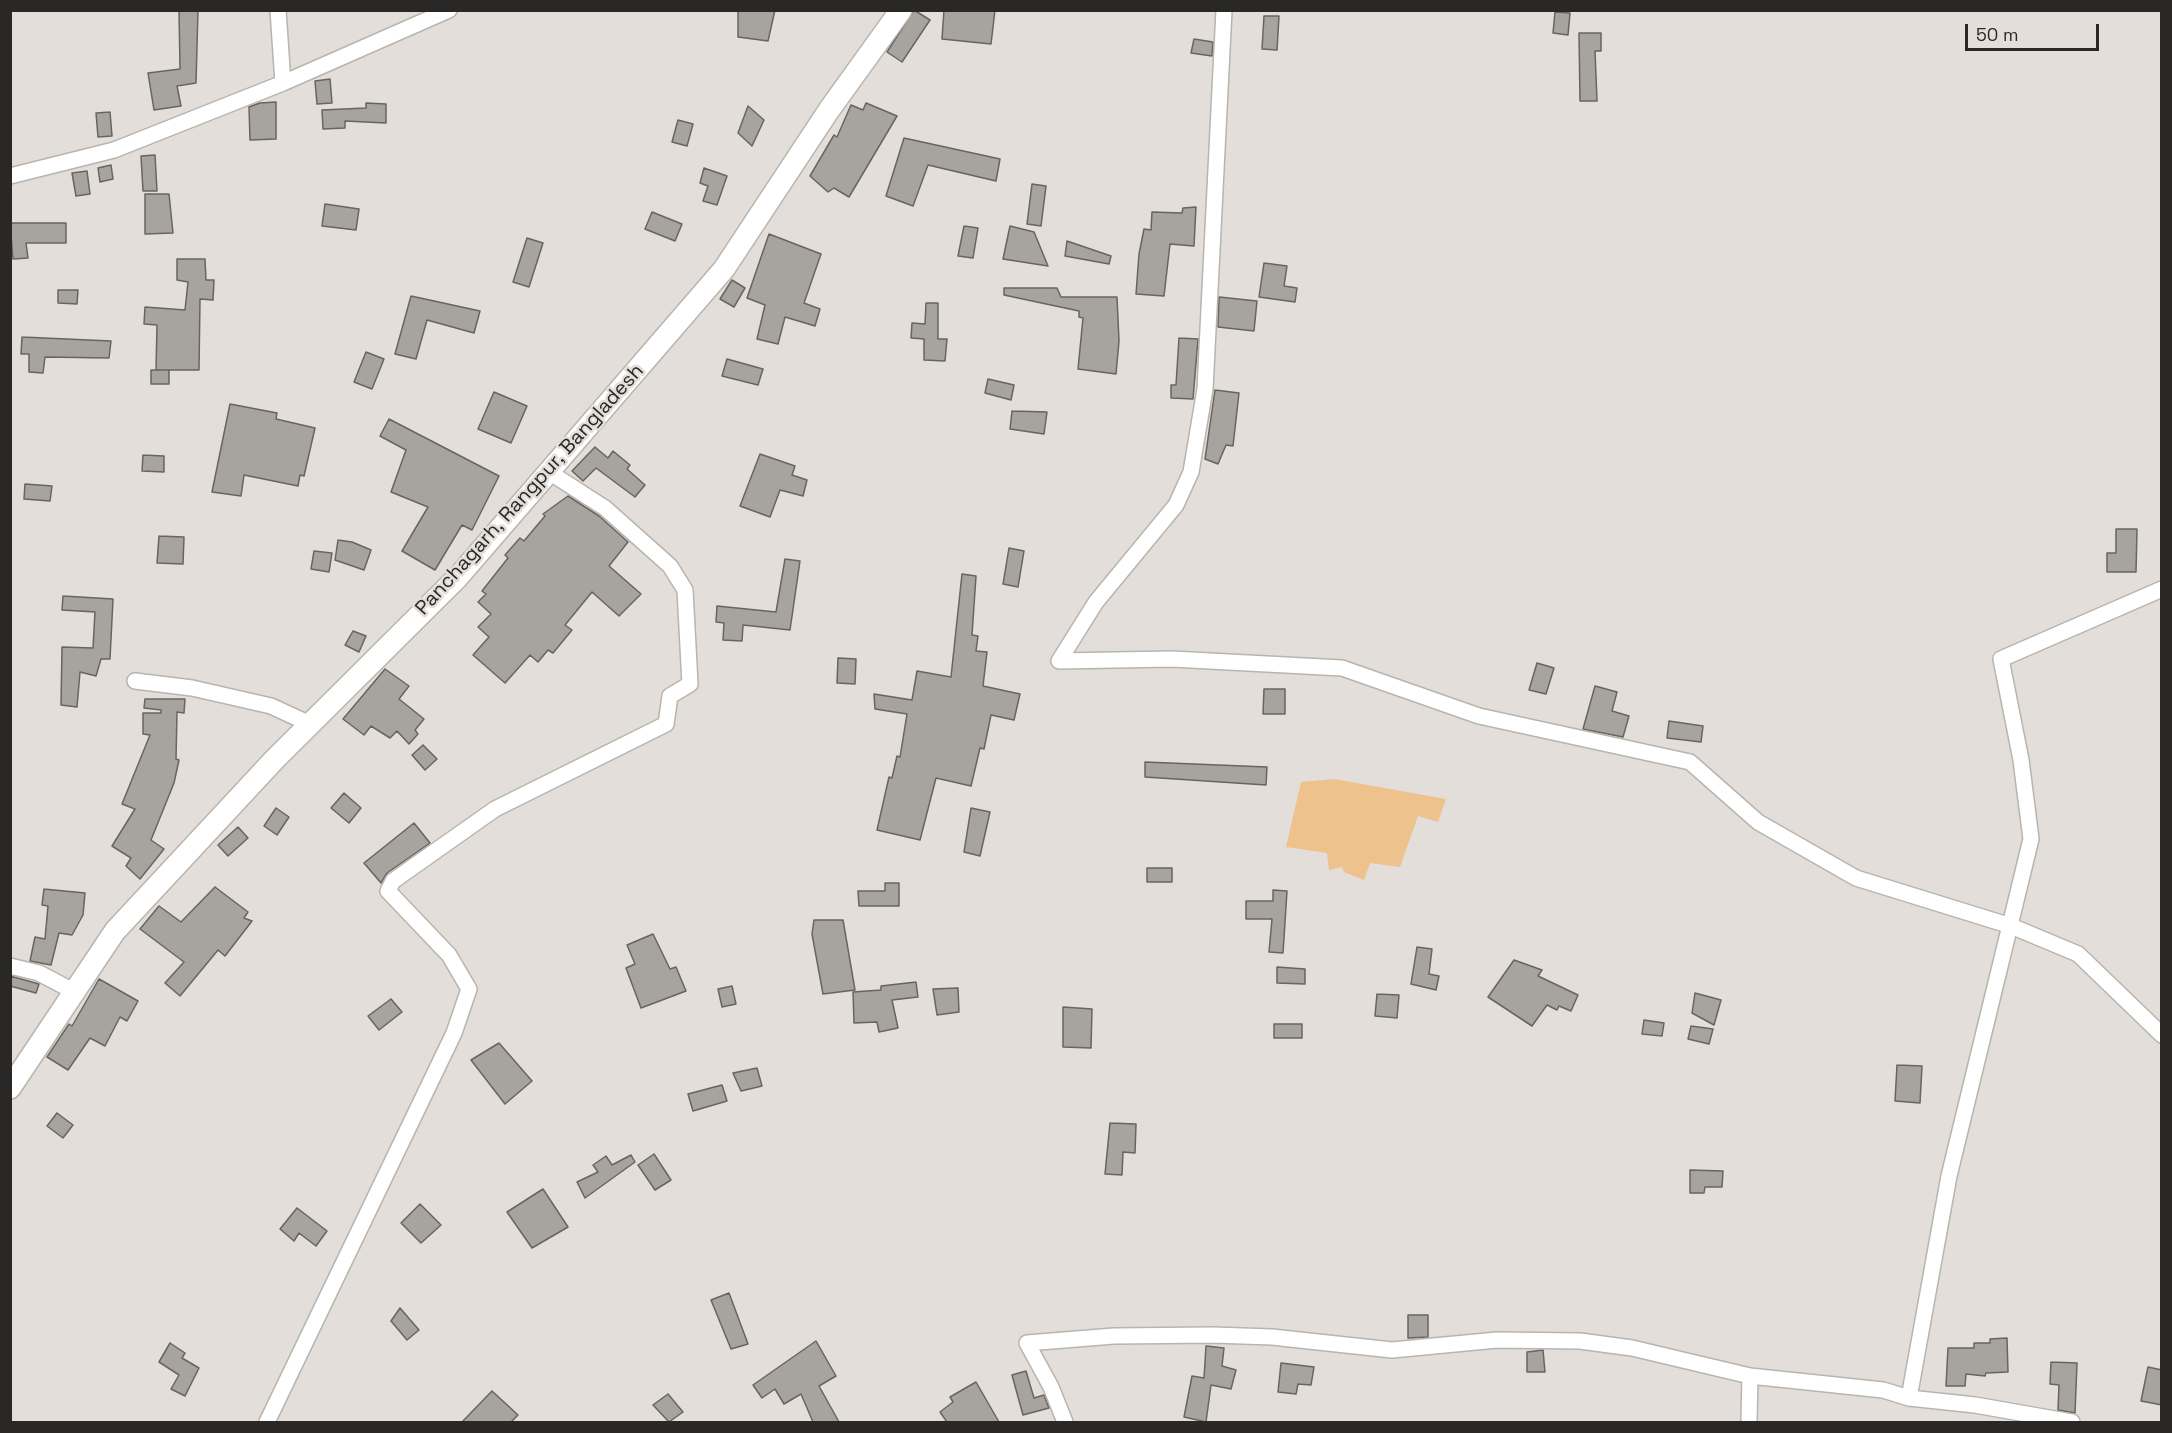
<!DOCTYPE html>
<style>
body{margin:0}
#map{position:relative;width:2172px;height:1433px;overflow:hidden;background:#e3ded9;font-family:"Space Grotesk",sans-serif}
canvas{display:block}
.frame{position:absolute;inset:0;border:12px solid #2a2826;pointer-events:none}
.scale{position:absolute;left:1965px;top:24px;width:134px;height:27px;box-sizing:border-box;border:3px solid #2a2826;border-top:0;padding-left:8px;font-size:18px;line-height:21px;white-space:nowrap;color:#2a2826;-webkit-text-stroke:4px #e3ded9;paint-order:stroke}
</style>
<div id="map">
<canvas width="2172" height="1433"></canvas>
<div class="frame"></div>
<div class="scale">50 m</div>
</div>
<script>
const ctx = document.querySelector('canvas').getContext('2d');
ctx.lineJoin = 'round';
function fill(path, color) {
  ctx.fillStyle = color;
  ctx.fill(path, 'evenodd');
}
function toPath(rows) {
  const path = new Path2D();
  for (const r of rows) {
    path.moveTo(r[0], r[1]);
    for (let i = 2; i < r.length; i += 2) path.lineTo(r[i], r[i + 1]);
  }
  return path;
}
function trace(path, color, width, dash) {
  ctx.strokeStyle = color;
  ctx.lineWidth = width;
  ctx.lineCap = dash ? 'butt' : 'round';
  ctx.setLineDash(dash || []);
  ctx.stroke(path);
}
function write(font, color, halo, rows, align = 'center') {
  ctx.font = font + ' "Space Grotesk",sans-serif';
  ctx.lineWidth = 5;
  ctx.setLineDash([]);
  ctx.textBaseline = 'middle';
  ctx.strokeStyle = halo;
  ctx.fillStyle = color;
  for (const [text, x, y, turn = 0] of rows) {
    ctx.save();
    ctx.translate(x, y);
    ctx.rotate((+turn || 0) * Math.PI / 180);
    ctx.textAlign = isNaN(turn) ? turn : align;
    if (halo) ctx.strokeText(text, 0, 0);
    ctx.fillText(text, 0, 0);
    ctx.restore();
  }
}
fill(toPath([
 [1334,779,1446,799,1438,822,1418,816,1400,867,1370,863,1364,880,1344,872,1342,867,1329,870,1327,853,1286,847,1301,782]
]), '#edc28c');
const building = toPath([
 [179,10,198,10,196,83,177,86,181,106,154,110,148,73,180,69,179,10],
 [738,10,775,10,768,41,738,37,738,10],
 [914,10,930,20,902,62,887,52,914,10],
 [944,10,995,10,991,44,942,39,944,10],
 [1555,12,1570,13,1568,35,1553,33,1555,12],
 [1264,16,1279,16,1277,50,1262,49,1264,16],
 [1579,33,1601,33,1601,51,1595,51,1597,101,1580,101,1579,33],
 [1194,39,1213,42,1212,56,1191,53,1194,39],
 [330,79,332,103,317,104,315,81,330,79],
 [276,102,276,139,250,140,249,107,260,103,276,102],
 [366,103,386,104,386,123,345,121,345,128,323,129,322,110,366,108,366,103],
 [866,103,897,116,849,197,834,188,828,192,810,176,834,135,837,137,851,105,863,110,866,103],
 [748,106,764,120,752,146,738,133,748,106],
 [110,112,112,136,98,137,96,113,110,112],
 [678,120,693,124,687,146,672,142,678,120],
 [904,138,1000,159,996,181,928,165,913,206,886,196,904,138],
 [155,155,157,191,143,191,141,156,155,155],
 [111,165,113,179,100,182,98,168,111,165],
 [704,168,727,176,717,205,703,201,708,186,700,183,704,168],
 [87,171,90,194,76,196,72,173,87,171],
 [1032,184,1046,186,1041,226,1027,224,1032,184],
 [145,194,169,194,173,233,145,234,145,194],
 [325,204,359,209,356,230,322,226,325,204],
 [1196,207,1194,246,1170,244,1164,296,1136,294,1139,254,1144,229,1151,230,1152,212,1182,213,1183,208,1196,207],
 [652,212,682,224,675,241,645,229,652,212],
 [10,223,66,223,66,243,26,243,28,258,13,259,10,223],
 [964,226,978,228,973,258,958,256,964,226],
 [1010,226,1034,232,1048,266,1003,259,1010,226],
 [769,234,821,254,804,303,820,309,815,326,785,317,778,344,757,339,765,305,747,298,769,234],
 [527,238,543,243,529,287,513,282,527,238],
 [1067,241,1111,256,1109,264,1065,256,1067,241],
 [177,259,205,259,206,280,214,280,213,300,200,299,199,370,156,370,157,325,144,324,145,307,185,310,188,282,177,280,177,259],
 [1264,263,1287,266,1284,286,1297,288,1295,302,1259,297,1264,263],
 [732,280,745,288,734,307,720,299,732,280],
 [1004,288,1057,288,1061,297,1117,297,1119,341,1116,374,1078,369,1083,318,1079,317,1079,311,1004,295,1004,288],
 [58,290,78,290,77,304,58,303,58,290],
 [411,296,480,311,474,333,427,320,416,359,395,354,411,296],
 [1219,297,1257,301,1254,331,1218,327,1219,297],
 [926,303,938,303,938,339,947,339,945,361,924,360,924,339,911,338,912,323,925,324,926,303],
 [22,337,111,341,109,358,45,357,43,373,29,372,29,354,21,354,22,337],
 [1179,338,1198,339,1193,399,1171,398,1171,385,1176,385,1179,338],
 [366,352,384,359,372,389,354,382,366,352],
 [727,359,763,369,758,385,722,376,727,359],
 [151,370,169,370,169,384,151,384,151,370],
 [988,379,1014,385,1011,400,985,393,988,379],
 [1215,390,1239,393,1233,446,1226,445,1218,464,1205,459,1215,390],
 [494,392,527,406,511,443,478,429,494,392],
 [230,404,277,413,276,419,315,428,304,476,300,475,298,486,244,475,241,496,212,492,230,404],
 [1012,411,1047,412,1044,434,1010,429,1012,411],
 [389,419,499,476,472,530,462,525,435,570,402,551,428,507,391,492,406,450,380,436,389,419],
 [595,447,608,458,613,451,630,465,627,469,645,485,635,497,596,468,583,481,572,471,595,447],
 [760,454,795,466,792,475,807,480,803,496,780,490,770,517,740,506,760,454],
 [143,455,164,456,164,472,142,471,143,455],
 [25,484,52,486,50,501,24,499,25,484],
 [568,496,599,516,628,542,609,566,641,594,619,616,592,592,565,625,572,630,553,653,548,650,538,662,530,655,505,683,473,655,489,637,478,627,491,614,478,602,486,594,482,591,508,558,505,555,520,538,524,541,545,516,543,514,568,496],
 [2116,529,2137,529,2136,572,2107,572,2107,553,2116,553,2116,529],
 [159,536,184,537,183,564,157,563,159,536],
 [338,540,352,542,371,550,364,570,335,560,338,540],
 [1009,548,1024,551,1018,587,1003,584,1009,548],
 [314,551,332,553,329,572,311,569,314,551],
 [785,559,800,561,790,630,743,625,742,641,723,640,724,623,716,622,717,606,776,612,785,559],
 [962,574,976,576,972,635,978,636,976,651,987,652,983,686,1020,694,1014,720,991,715,984,749,980,748,971,786,936,778,920,840,877,830,889,777,892,778,897,756,900,757,907,714,875,709,874,694,912,700,917,671,951,677,962,574],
 [63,596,113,599,110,659,101,659,96,676,80,672,77,707,61,705,62,647,93,648,95,612,62,610,63,596],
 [353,631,366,636,359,652,345,645,353,631],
 [838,658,856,659,855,684,837,683,838,658],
 [1537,663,1554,668,1546,694,1529,690,1537,663],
 [385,669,409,686,399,699,424,719,415,730,418,734,409,744,397,731,390,738,371,726,364,735,343,719,385,669],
 [1595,686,1617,692,1612,711,1629,716,1623,737,1583,729,1595,686],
 [1264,689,1285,689,1285,714,1263,714,1264,689],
 [145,699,185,699,184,713,177,712,176,759,179,760,174,783,151,840,164,849,140,879,126,866,131,858,112,846,135,809,122,804,150,735,143,734,143,713,161,713,161,710,144,708,145,699],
 [1669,721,1703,726,1701,742,1667,738,1669,721],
 [423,745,437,759,425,770,412,755,423,745],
 [1145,762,1267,767,1266,785,1145,777,1145,762],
 [344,793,361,808,349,823,331,808,344,793],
 [276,808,289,817,277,835,264,826,276,808],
 [971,808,990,812,980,856,964,852,971,808],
 [414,823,430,843,387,873,381,883,364,863,414,823],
 [238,827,248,838,228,856,218,845,238,827],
 [1147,868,1172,868,1172,882,1147,882,1147,868],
 [885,883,899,883,899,906,859,906,858,891,885,891,885,883],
 [215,887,248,912,244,918,252,921,225,956,218,950,180,996,165,983,184,962,140,929,159,906,181,922,215,887],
 [44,889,85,893,83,915,72,935,59,933,51,965,30,961,35,937,45,939,48,906,42,905,44,889],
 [1273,890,1287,891,1283,953,1269,952,1272,919,1246,919,1246,901,1273,901,1273,890],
 [814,920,843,920,855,990,823,994,812,934,814,920],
 [653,934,670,969,676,967,686,991,641,1008,626,968,635,964,627,945,653,934],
 [1417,947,1432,949,1429,974,1439,976,1436,990,1411,984,1417,947],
 [1514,960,1542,970,1538,976,1578,995,1571,1011,1559,1006,1557,1010,1547,1005,1532,1026,1488,997,1514,960],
 [1277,967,1305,969,1305,984,1277,983,1277,967],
 [10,976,39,984,36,993,10,986,10,976],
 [99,979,138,1001,127,1021,120,1017,105,1046,90,1038,68,1070,47,1057,69,1024,72,1026,99,979],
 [916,982,918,997,892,1000,898,1028,879,1032,877,1022,854,1023,853,992,881,990,881,986,916,982],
 [732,986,736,1004,722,1007,718,989,732,986],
 [958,988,959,1012,937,1015,933,989,958,988],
 [1695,993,1721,1000,1714,1025,1692,1013,1695,993],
 [1377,994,1399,995,1397,1018,1375,1016,1377,994],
 [391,999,402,1012,379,1030,368,1016,391,999],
 [1063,1007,1092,1009,1091,1048,1063,1047,1063,1007],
 [1644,1020,1664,1023,1662,1036,1642,1034,1644,1020],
 [1274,1024,1302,1024,1302,1038,1274,1038,1274,1024],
 [1691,1026,1713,1029,1709,1044,1688,1039,1691,1026],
 [499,1043,532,1081,505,1104,471,1060,499,1043],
 [1897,1065,1922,1066,1920,1103,1895,1101,1897,1065],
 [757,1068,762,1086,741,1091,733,1073,757,1068],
 [722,1085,727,1101,693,1111,688,1094,722,1085],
 [57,1113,73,1125,63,1138,47,1126,57,1113],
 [1110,1123,1136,1124,1135,1153,1123,1152,1122,1175,1105,1174,1110,1123],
 [654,1154,671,1180,655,1190,638,1165,654,1154],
 [631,1155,635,1162,585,1198,577,1182,598,1172,593,1165,606,1156,612,1165,631,1155],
 [1690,1170,1723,1171,1722,1187,1705,1187,1704,1193,1690,1193,1690,1170],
 [543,1189,568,1227,532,1248,507,1212,543,1189],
 [420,1204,441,1225,421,1243,401,1223,420,1204],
 [297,1208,327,1231,316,1246,299,1233,294,1241,280,1229,297,1208],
 [729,1293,748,1344,731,1349,711,1300,729,1293],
 [400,1308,419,1330,407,1340,391,1321,400,1308],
 [1408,1315,1428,1315,1428,1337,1408,1338,1408,1315],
 [2007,1338,2008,1372,1986,1373,1985,1376,1966,1374,1965,1386,1946,1386,1948,1348,1974,1348,1974,1343,1990,1343,1990,1339,2007,1338],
 [816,1341,836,1376,819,1386,839,1422,813,1422,801,1394,784,1404,775,1389,762,1398,753,1385,816,1341],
 [170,1343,185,1353,182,1358,199,1368,185,1396,171,1389,179,1375,159,1362,170,1343],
 [1206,1346,1224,1348,1222,1366,1236,1370,1231,1389,1211,1385,1206,1422,1184,1417,1192,1376,1204,1378,1206,1346],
 [1543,1350,1545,1372,1527,1372,1527,1352,1543,1350],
 [2051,1362,2077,1363,2075,1413,2058,1410,2059,1385,2050,1384,2051,1362],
 [1281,1363,1314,1367,1311,1385,1298,1384,1296,1394,1278,1392,1281,1363],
 [2148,1367,2162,1370,2162,1405,2141,1401,2148,1367],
 [1026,1371,1034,1398,1044,1395,1049,1408,1023,1415,1012,1375,1026,1371],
 [976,1382,999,1422,947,1422,940,1412,953,1402,950,1397,976,1382],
 [492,1391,518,1415,511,1422,462,1422,492,1391],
 [668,1394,683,1412,669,1422,653,1405,668,1394]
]);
fill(building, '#a7a39e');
trace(building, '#686460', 1.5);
const street = toPath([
 [278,10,283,83,449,10],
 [1224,10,1205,389,1191,472,1176,505,1096,602,1059,661,1172,659,1342,668,1479,716,1690,762,1758,822,1856,878,2011,926,2078,954,2162,1035],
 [10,176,114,150,283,83],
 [135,681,192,688,271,706,310,724],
 [10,966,39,973,75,992],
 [1909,1398,1949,1176,2031,839,2021,760,2001,659,2162,589],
 [267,1422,454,1033,469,989,449,955,388,891,393,881,495,809,666,724,670,696,690,684,685,590,670,566,605,508,549,472],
 [1065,1422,1051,1387,1027,1343,1114,1336,1213,1335,1272,1337,1392,1350,1497,1340,1580,1341,1632,1348,1750,1376,1883,1390,1909,1398,1975,1405,2072,1422],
 [1749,1422,1750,1376]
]);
const secondary = toPath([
 [10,1088,115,931,275,759,458,577,724,269,829,110,901,10]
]);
trace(street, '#b8b4ae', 18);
trace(secondary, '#b8b4ae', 24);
trace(street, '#fff', 15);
trace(secondary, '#fff', 21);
write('20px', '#2a2826', '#e3ded9', [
 ["Panchagarh, Rangpur, Bangladesh",530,490,-48]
]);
</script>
